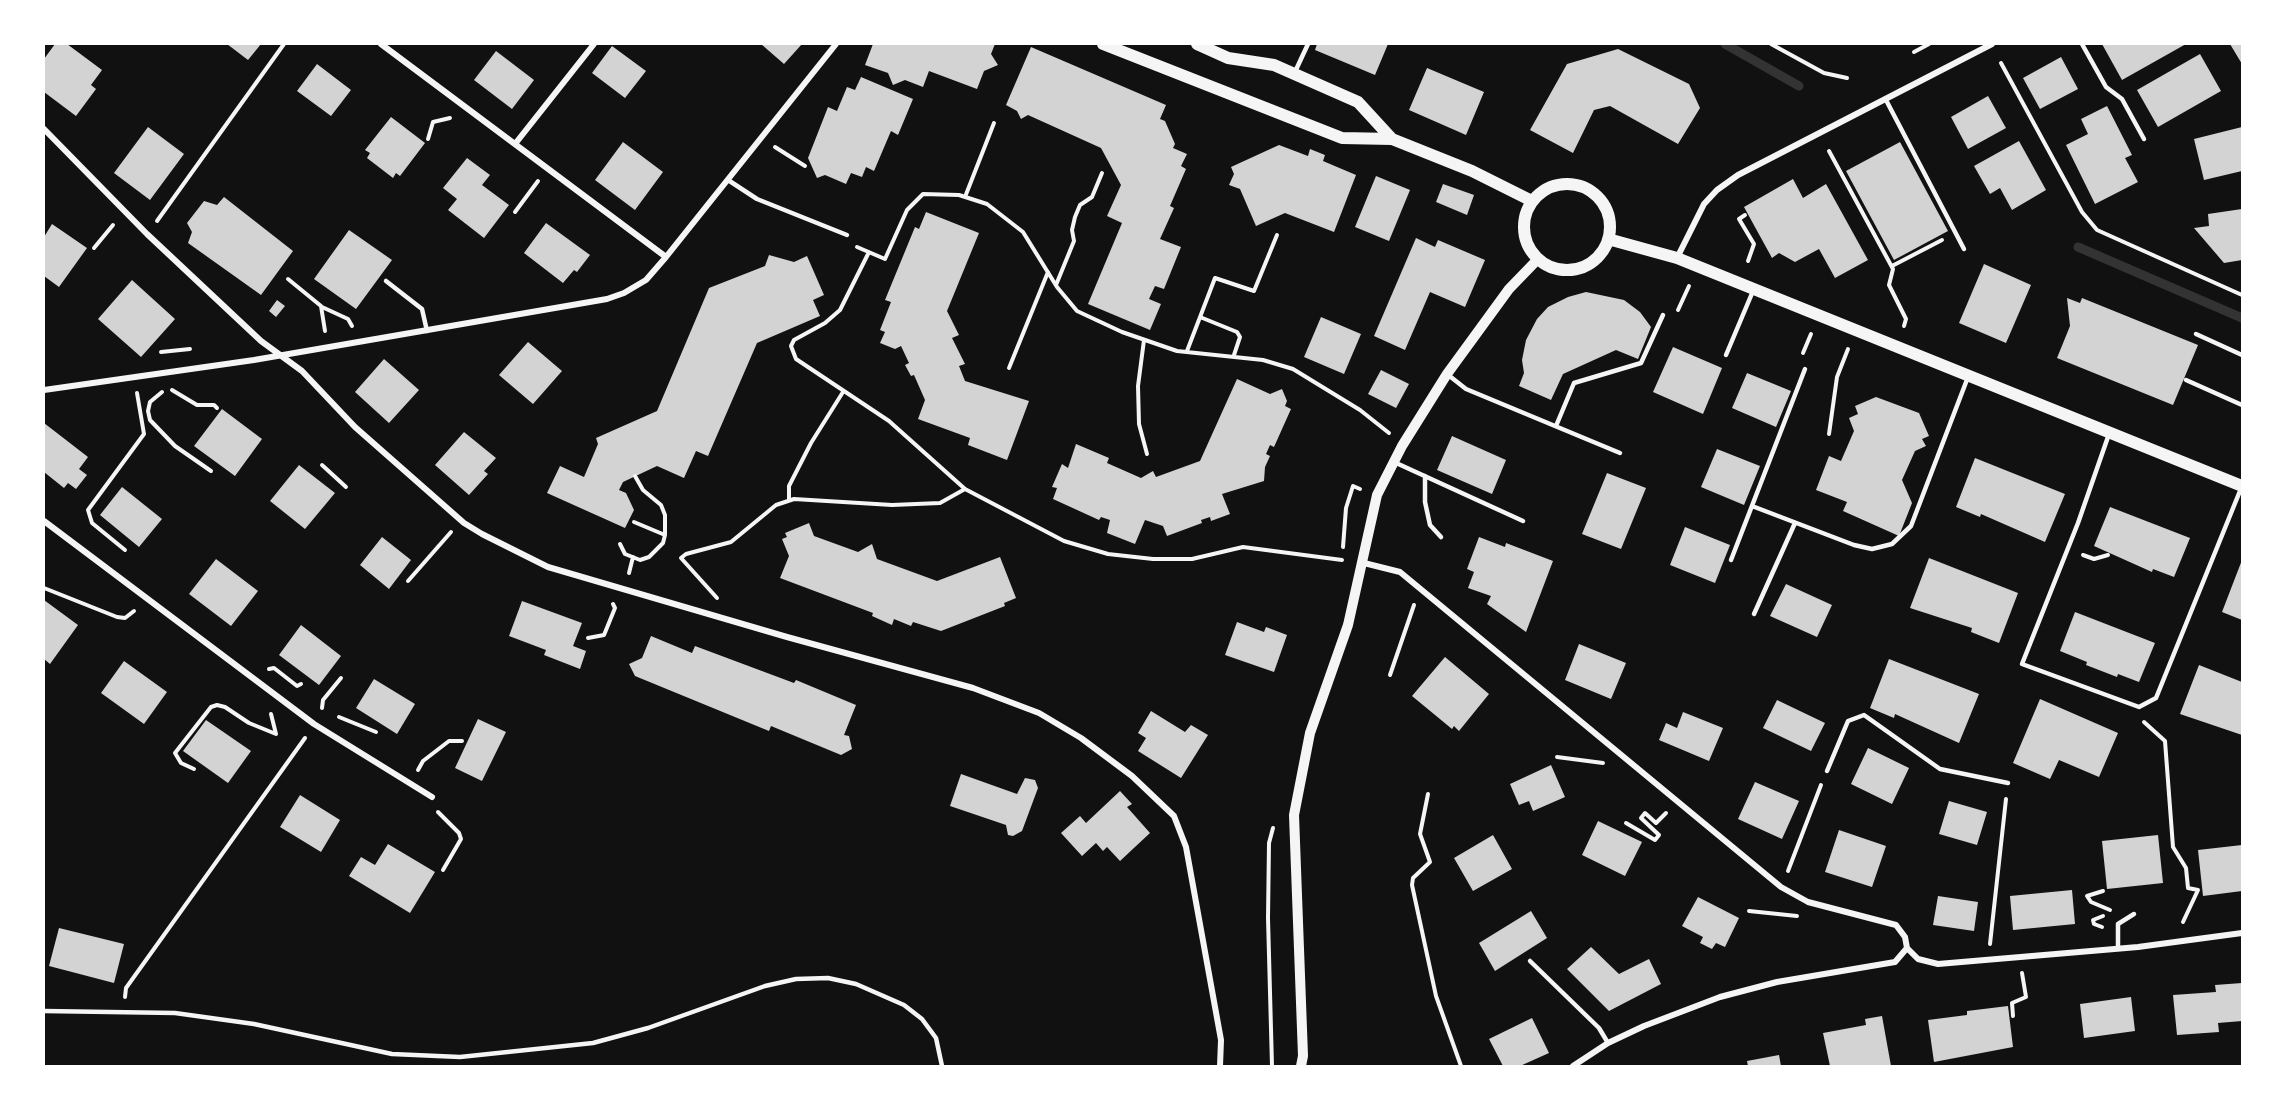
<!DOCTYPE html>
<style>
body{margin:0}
#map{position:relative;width:2286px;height:1110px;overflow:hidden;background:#111;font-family:Figtree,sans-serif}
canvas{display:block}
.frame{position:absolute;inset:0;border:45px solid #fff;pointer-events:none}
</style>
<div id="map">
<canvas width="2286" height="1110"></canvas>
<div class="frame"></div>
</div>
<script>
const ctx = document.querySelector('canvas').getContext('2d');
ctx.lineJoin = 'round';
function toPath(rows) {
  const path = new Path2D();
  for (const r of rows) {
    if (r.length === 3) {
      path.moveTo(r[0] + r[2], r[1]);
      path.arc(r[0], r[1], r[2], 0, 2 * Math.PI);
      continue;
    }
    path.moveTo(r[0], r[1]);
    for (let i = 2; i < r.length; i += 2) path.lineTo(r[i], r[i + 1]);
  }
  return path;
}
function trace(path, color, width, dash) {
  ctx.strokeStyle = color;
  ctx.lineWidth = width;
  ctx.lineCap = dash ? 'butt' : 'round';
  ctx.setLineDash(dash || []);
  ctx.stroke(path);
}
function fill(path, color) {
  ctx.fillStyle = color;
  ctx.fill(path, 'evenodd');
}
trace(toPath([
 [1725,44,1799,86],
 [2078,247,2242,318]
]), '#333', 9);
fill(toPath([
 [55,44,67,44,102,70,91,85,96,89,76,116,44,92,44,59],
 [227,44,261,44,248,60],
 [761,44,802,44,784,64],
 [873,44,995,44,991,54,998,65,984,71,977,89,929,71,923,87,905,80,893,85,888,73,865,65],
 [1317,44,1388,44,1375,75,1315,50],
 [2102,44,2186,44,2122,80],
 [2230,44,2242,44,2242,64],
 [612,46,646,71,625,98,592,73],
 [1031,47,1166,105,1160,119,1165,121,1175,144,1173,148,1187,154,1181,166,1186,169,1170,206,1174,208,1160,239,1181,247,1164,289,1155,286,1149,299,1161,304,1150,330,1088,304,1122,223,1107,216,1121,185,1101,148,1028,115,1021,119,1017,111,1006,105],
 [1618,49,1689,84,1700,108,1678,144,1610,106,1594,110,1573,153,1530,130,1567,64],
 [496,51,534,80,512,109,474,80],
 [2200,54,2221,91,2158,127,2137,90],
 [2061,57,2078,89,2040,109,2023,78],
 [317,64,351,90,331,116,297,91],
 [1427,68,1484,92,1466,135,1409,110],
 [861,77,913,99,898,135,891,131,874,171,866,167,862,177,851,173,846,184,825,175,817,178,808,158,828,107,837,111,847,87,855,90],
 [1988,96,2006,128,1968,149,1951,117],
 [2107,106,2132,155,2125,158,2138,182,2095,204,2066,145,2088,134,2081,119],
 [391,117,425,143,400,176,396,173,393,178,367,158,370,153,365,150],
 [148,127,184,154,150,200,114,173],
 [2242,127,2242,171,2204,180,2194,139],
 [2019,141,2046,190,2012,210,2000,188,1990,194,1974,166],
 [623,142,663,172,635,210,595,180],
 [1900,142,1948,231,1894,260,1846,171],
 [1279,145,1308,156,1310,149,1325,155,1323,161,1356,175,1334,232,1285,213,1256,226,1240,189,1229,185,1234,174,1231,167],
 [467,158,490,175,482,185,509,205,484,238,448,210,457,199,443,188],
 [1376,176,1410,190,1389,241,1355,227],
 [1793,179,1803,198,1826,184,1868,260,1835,278,1819,249,1795,262,1779,253,1772,258,1744,207],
 [1443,184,1474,195,1467,215,1436,202],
 [224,197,293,251,261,295,188,243,192,232,187,223,204,201,217,205],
 [2242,209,2242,260,2224,263,2194,228,2209,226,2208,214],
 [926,212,979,233,947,311,959,335,952,338,965,364,959,366,965,381,1029,401,1007,460,968,445,970,438,918,419,925,400,914,375,911,376,905,365,909,363,901,346,895,349,880,343,885,332,880,330,891,302,885,300,915,227,919,229],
 [546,223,590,255,577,272,574,270,563,283,524,253],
 [52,224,87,248,59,287,44,276,44,237],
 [349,230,392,260,356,309,314,279],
 [1416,238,1435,247,1438,240,1485,260,1465,307,1430,292,1405,350,1374,336],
 [769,255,794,262,807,256,824,295,813,300,820,316,757,343,708,456,696,451,684,478,657,466,623,482,619,490,626,493,634,510,625,528,547,493,560,466,584,477,598,444,596,438,657,411,709,288,765,266],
 [1984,264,2031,285,2006,343,1959,323],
 [132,280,175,319,141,357,98,319],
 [1586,292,1624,300,1640,312,1651,327,1638,359,1616,350,1563,374,1551,400,1519,386,1524,373,1522,360,1526,340,1537,319,1548,307,1568,297],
 [2067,298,2080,303,2082,298,2198,345,2173,405,2057,358,2070,326],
 [277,300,285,306,276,317,269,311],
 [1321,317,1361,334,1344,374,1304,357],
 [528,342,562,371,533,404,499,375],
 [1673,347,1722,368,1703,414,1653,392],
 [384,359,419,390,389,423,355,392],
 [1381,370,1409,384,1396,408,1368,394],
 [1747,373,1791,391,1776,427,1732,408],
 [1237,379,1270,394,1282,389,1287,401,1285,406,1291,409,1274,447,1270,445,1266,454,1270,456,1265,467,1264,481,1222,494,1230,514,1211,521,1210,517,1201,520,1202,523,1167,536,1163,526,1145,520,1135,544,1107,533,1110,520,1101,517,1099,520,1053,499,1057,488,1052,487,1062,464,1068,468,1076,444,1109,458,1107,463,1141,478,1153,471,1156,477,1200,461],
 [1876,397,1919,413,1929,436,1922,439,1926,446,1915,451,1902,480,1912,503,1899,536,1843,511,1847,502,1816,490,1829,456,1841,461,1854,431,1849,418,1858,414,1855,406],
 [222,409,262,439,235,476,194,446],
 [44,423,88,457,79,469,87,475,76,489,68,483,64,488,44,472],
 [464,432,496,458,484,471,488,474,469,495,435,465],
 [1452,436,1506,460,1492,494,1437,470],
 [1717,449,1760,466,1744,505,1701,487],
 [1975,458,2065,494,2045,542,1981,514,1980,517,1956,507],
 [299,465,335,493,305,529,270,501],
 [1607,473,1646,488,1621,549,1582,534],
 [122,487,162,519,139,547,100,515],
 [2110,507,2190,538,2174,577,2153,569,2152,572,2094,546],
 [809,523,814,536,858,552,872,544,877,559,937,581,1000,557,1016,598,1004,603,1005,606,941,631,913,622,911,626,894,619,892,625,872,616,873,613,780,578,789,556,782,539,787,537,785,533],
 [1685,527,1730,545,1715,583,1670,565],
 [382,537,411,560,389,589,360,565],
 [1479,537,1505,547,1506,543,1553,561,1526,632,1487,604,1491,596,1468,588,1474,572,1467,569],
 [1929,558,2018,593,1999,643,1971,632,1972,628,1910,608],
 [216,559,258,591,231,626,189,594],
 [2242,560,2242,620,2222,612],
 [1786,584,1832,605,1817,637,1770,616],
 [44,600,78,625,50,664,44,659],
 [522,601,582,623,573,646,586,651,580,669,544,655,546,650,509,636],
 [2075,612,2155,643,2139,682,2118,674,2117,677,2086,665,2087,662,2060,651],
 [1237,622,1264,632,1266,627,1287,635,1274,672,1225,655],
 [301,625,341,656,319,685,279,655],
 [651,636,692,653,695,646,794,683,796,680,856,705,844,735,849,736,852,749,841,755,771,726,769,731,635,676,629,664,642,658],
 [1579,644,1626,663,1611,699,1565,680],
 [1445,657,1489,694,1459,731,1454,726,1452,729,1412,696],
 [1889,659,1979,694,1959,743,1895,714,1894,718,1870,708],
 [124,661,167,692,144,724,101,693],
 [2199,665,2242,682,2242,735,2180,714],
 [374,679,415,704,397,734,356,708],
 [2040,699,2118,733,2099,777,2059,760,2050,779,2013,763],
 [1777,700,1825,723,1811,751,1763,728],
 [1151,711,1185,732,1191,725,1208,735,1181,778,1138,751,1146,738,1138,733],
 [1683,712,1723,728,1709,761,1659,740,1666,723,1677,728],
 [478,719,506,732,482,781,455,768],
 [206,720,251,751,228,783,183,751],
 [1868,748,1909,768,1892,804,1851,784],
 [1551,765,1565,797,1533,811,1529,801,1519,805,1510,784],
 [961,774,1017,794,1025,778,1035,780,1038,788,1022,831,1013,836,1008,835,1006,825,950,806],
 [1755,782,1799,801,1782,839,1738,819],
 [1120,791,1132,804,1127,807,1150,833,1120,861,1107,847,1103,851,1096,843,1082,856,1061,833,1080,816,1086,823],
 [300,795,340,820,321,852,280,827],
 [1949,801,1987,812,1977,845,1939,834],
 [1598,821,1642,842,1625,876,1582,855],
 [1839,830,1886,846,1872,887,1825,872],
 [1493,835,1512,869,1473,891,1454,858],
 [2158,835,2163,883,2107,889,2102,841],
 [388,844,435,872,410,913,349,876,361,857,375,865],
 [2242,845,2242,891,2203,896,2198,850],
 [2072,890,2075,924,2013,930,2010,896],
 [1938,896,1978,902,1974,931,1933,925],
 [1698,897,1739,918,1725,947,1716,943,1712,949,1700,943,1703,937,1682,926],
 [1531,911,1547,938,1495,971,1479,943],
 [59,928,124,944,114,983,49,966],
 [1591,947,1619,974,1649,959,1661,984,1609,1011,1567,969],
 [2242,983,2242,1021,2218,1023,2219,1032,2177,1035,2173,995,2216,992,2215,985],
 [2131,997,2135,1031,2084,1038,2080,1004],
 [2008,1006,2013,1047,1934,1062,1928,1020,1967,1015,1967,1011],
 [1882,1016,1891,1066,1830,1066,1823,1033,1866,1025,1865,1019],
 [1532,1018,1549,1053,1520,1066,1503,1066,1489,1039],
 [1779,1055,1781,1066,1748,1066,1747,1061]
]), '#d3d3d3');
trace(toPath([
 [1771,44,1824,73,1847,78],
 [1914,52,1929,44],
 [2001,63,2082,212,2097,230,2242,295],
 [428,139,433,122,450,118],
 [775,147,805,166],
 [1829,151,1893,269,1889,285,1906,319,1904,326],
 [965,197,994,123],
 [515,212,538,181],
 [1745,215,1739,219,1754,244,1748,261],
 [157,221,284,44],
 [857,247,885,259,907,210,923,194,959,195,987,204,1023,232,1057,287,1077,311,1122,332,1177,351,1263,360,1293,369,1360,410,1389,433],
 [94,248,113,225],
 [869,252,840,310,825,323,794,340,791,346,796,359,889,421,965,489,1064,541,1108,554,1153,559,1192,559,1243,547,1342,560],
 [1892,266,1942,240],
 [288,279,321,306,325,331],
 [1056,285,1074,241,1072,230,1075,217,1080,205,1092,197,1102,173],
 [322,307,348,319,352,326],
 [1678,310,1689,286],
 [1200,317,1237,332,1240,337,1234,355],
 [1144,340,1138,386,1139,424,1147,454],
 [1187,351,1215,278,1254,291,1277,235],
 [161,352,190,349],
 [1803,353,1811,334],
 [1009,368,1048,272],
 [172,390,197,405,214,405,217,408],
 [162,392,150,402,148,411,150,420,175,446,211,471],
 [1829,434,1837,377,1848,349],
 [322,465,346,487],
 [635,476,643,490,661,505,665,515,665,535],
 [789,500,789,486,811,443,843,392],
 [620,544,625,554,640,560,649,557,663,543,665,535,634,522],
 [1343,547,1346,508,1353,486,1360,489],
 [125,550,92,523,88,510,144,434,137,393],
 [2083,555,2094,559,2108,555],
 [629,573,633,557],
 [408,581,451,532],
 [44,588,117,617,125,618,134,611],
 [717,598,681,558,686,554,731,542,776,505,794,499,892,505,940,503,965,489],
 [588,638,604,635,615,608,613,604],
 [269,669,274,668,297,686,301,684],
 [1390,675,1414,605],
 [322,708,323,700,341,678],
 [339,717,376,732],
 [2144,722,2165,741,2173,847,2186,868,2188,888,2198,890,2183,922],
 [1557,757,1603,763],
 [194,769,181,763,175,753,211,707,217,705,225,707,249,723,276,734,271,714],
 [418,770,423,761,449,741,462,741],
 [1428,794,1420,834,1430,862,1413,878,1412,885,1436,996,1461,1066],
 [438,812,459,833,461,839,443,870],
 [1626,823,1655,840,1659,835,1641,818,1645,813,1656,823,1666,813],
 [1788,871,1821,785],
 [2103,891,2087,896,2091,902,2110,910],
 [1749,911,1797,916],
 [2102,927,2094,924,2093,920,2103,916],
 [1990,944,2006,799],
 [125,997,126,988,305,738],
 [2013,1016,2012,1003,2026,997,2022,973],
 [1272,1066,1268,918,1269,843,1273,828]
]), '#f5f5f5', 4);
trace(toPath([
 [2082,44,2106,87,2122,99,2144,139],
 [1294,74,1308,44],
 [1886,100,1964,249],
 [728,180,757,199,847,235],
 [386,281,422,309,427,331],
 [2196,334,2242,355],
 [1726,355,1753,291],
 [1447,374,1466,389,1620,453],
 [2186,380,2242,405],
 [1556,426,1574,383,1641,363,1663,315],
 [2109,434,2078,523,2022,664,2139,707,2156,698,2242,486],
 [1394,462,1523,521],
 [1425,476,1425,502,1430,525,1441,537],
 [1752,506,1854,545,1872,549,1892,544,1911,526,1968,377],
 [1731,560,1805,369],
 [1754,614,1795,523],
 [1827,771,1848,721,1864,715,1940,769,2008,783],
 [2118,949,2118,924,2134,914],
 [1530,961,1599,1028,1608,1043],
 [44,1011,175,1013,254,1024,392,1054,460,1057,593,1043,648,1028,765,986,796,979,828,978,856,984,904,1005,922,1019,936,1038,942,1066]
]), '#f5f5f5', 4.5);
trace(toPath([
 [381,44,666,257],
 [44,129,147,234,261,341,302,371,355,427,464,523,482,534,548,567,787,637,973,688,1039,713,1081,738,1132,776,1174,816,1186,847,1221,1040,1220,1066],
 [515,144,594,44],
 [1677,258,1704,204,1717,190,1738,175,1992,44],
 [44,390,254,360,607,299,624,293,646,280,666,257,836,44],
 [44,521,314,724,432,797],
 [1364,563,1400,572,1781,887,1808,902,1896,925,1905,937,1907,948,1895,962,1777,982,1720,997,1644,1026,1608,1043,1573,1066],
 [1907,948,1918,959,1938,964,2138,947,2242,933]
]), '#f5f5f5', 6);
trace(toPath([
 [1301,1066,1303,1056,1294,815,1310,733,1348,625,1377,495,1402,446,1447,374,1509,289,1538,259]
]), '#f5f5f5', 10);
trace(toPath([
 [1103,44,1342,138,1392,139,1472,171,1532,201],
 [1197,44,1228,58,1274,65,1358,102,1392,139],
 [1567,227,43],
 [1608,239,1677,258,2242,486]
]), '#f5f5f5', 12);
</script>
